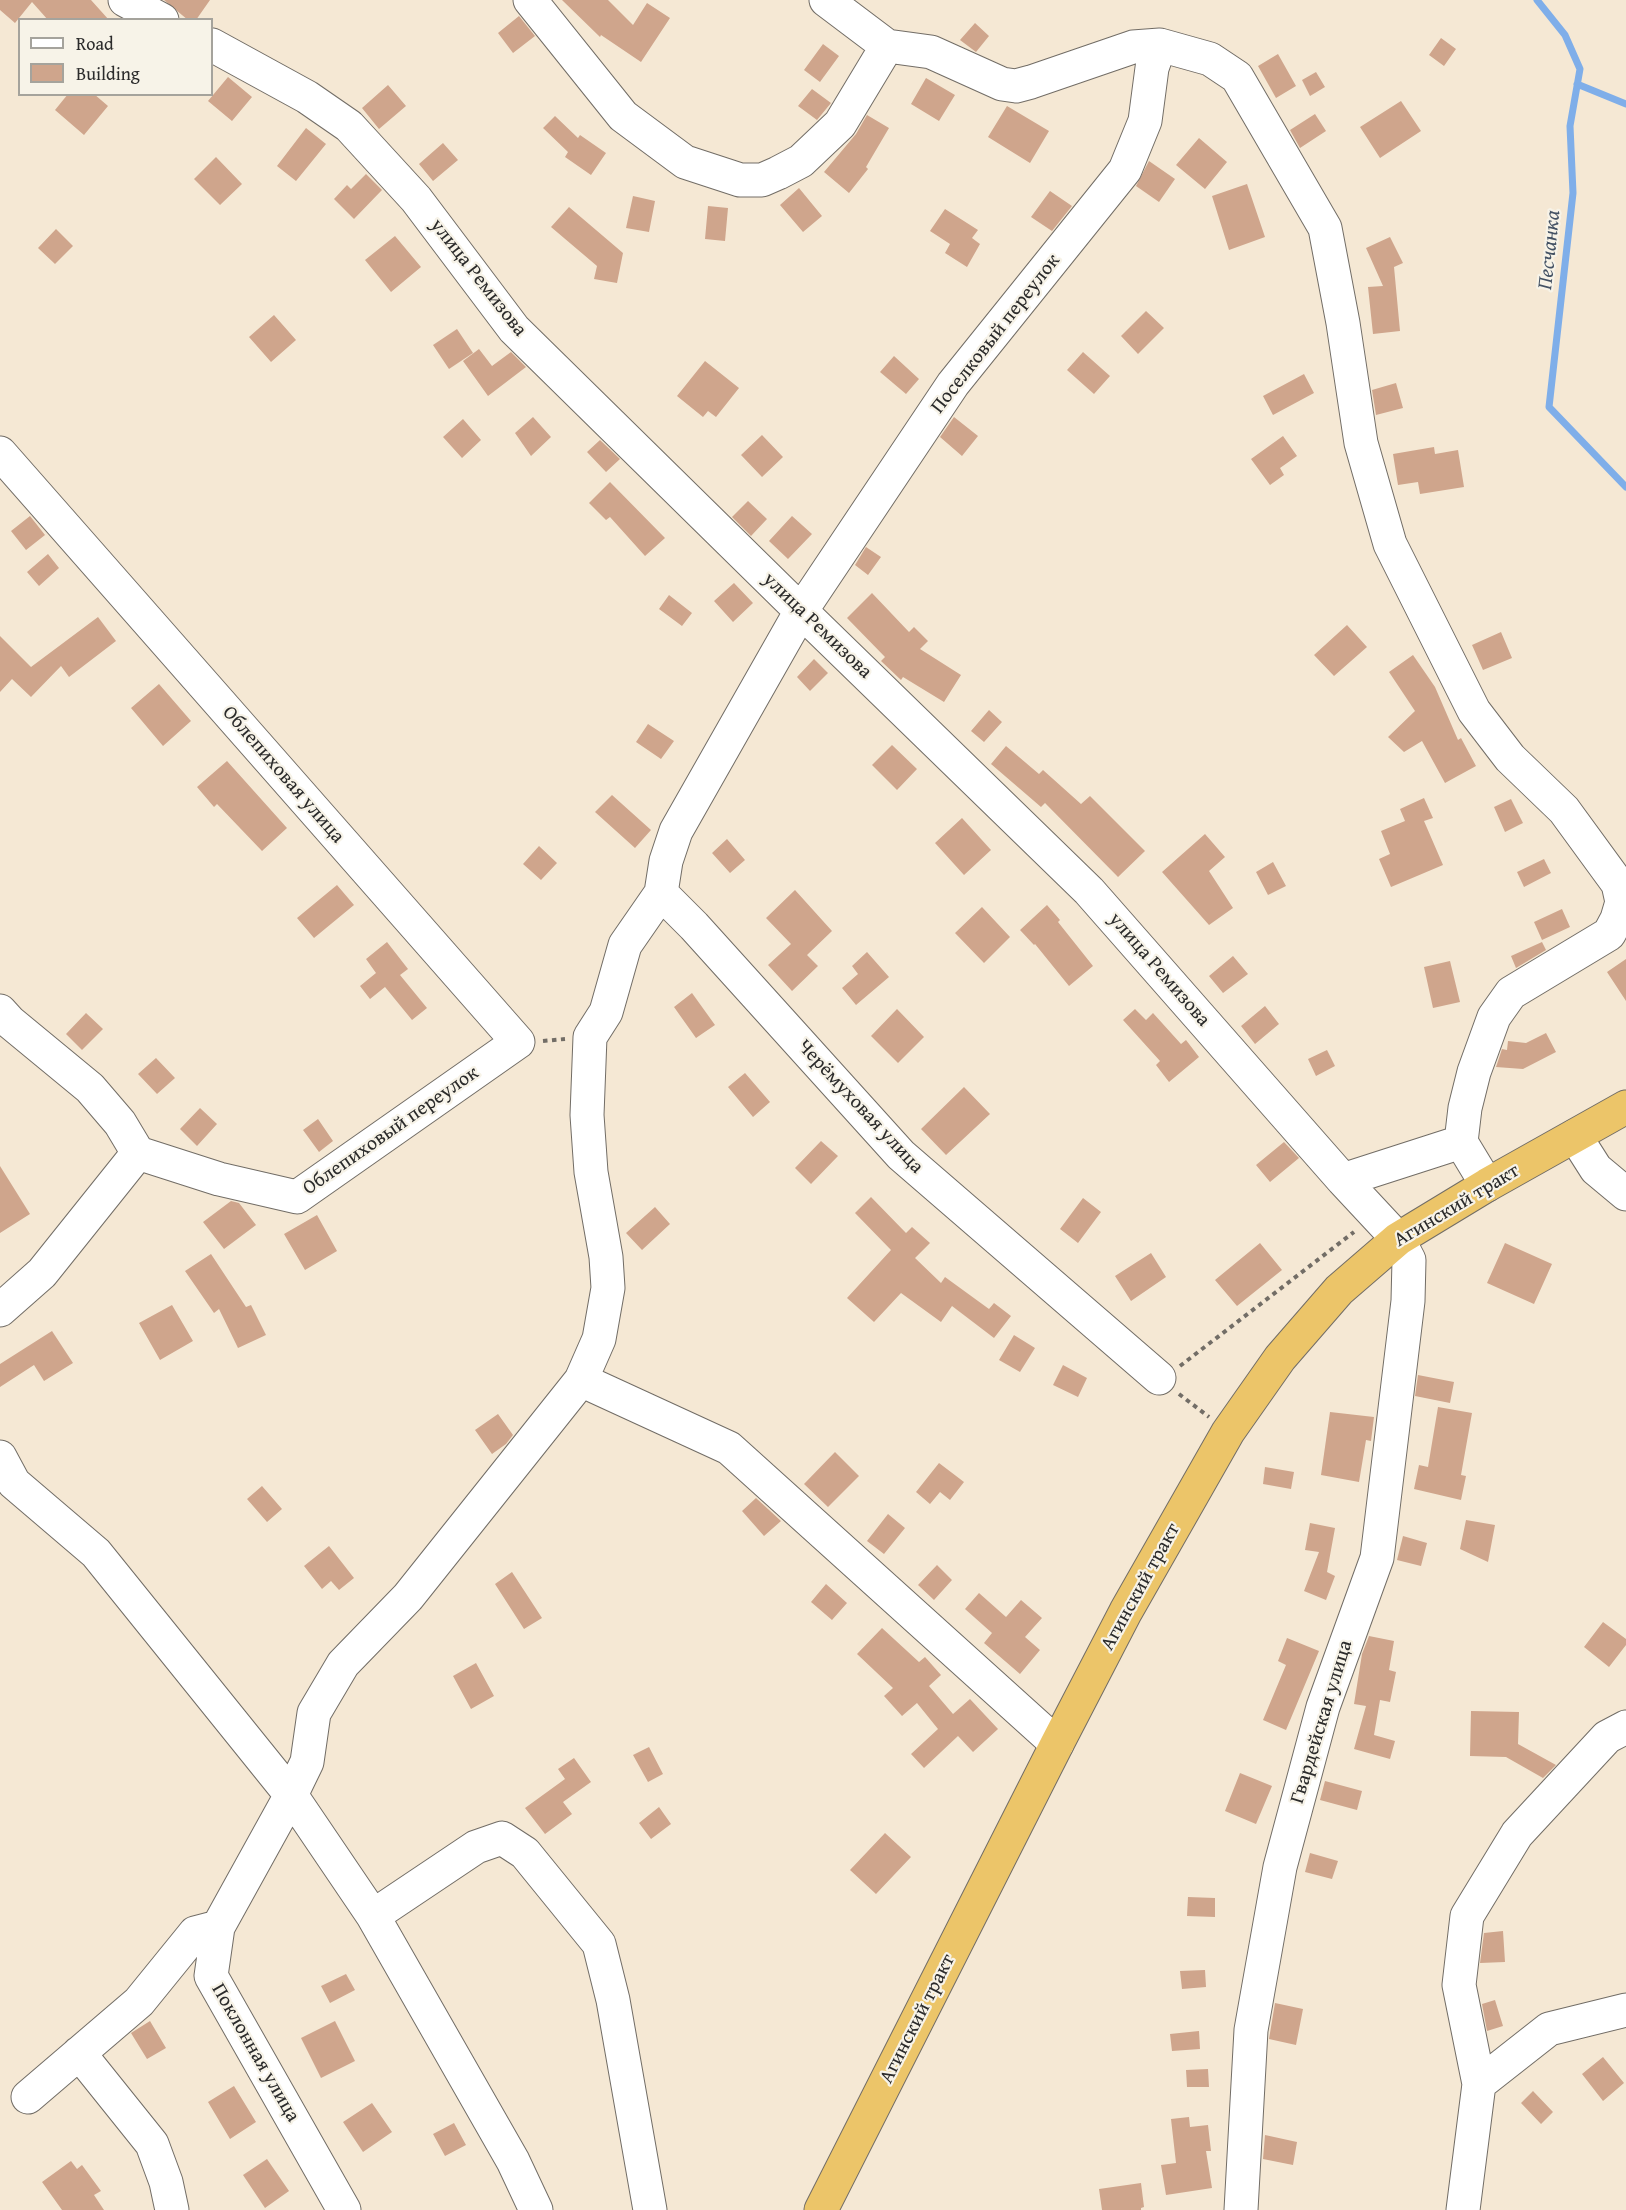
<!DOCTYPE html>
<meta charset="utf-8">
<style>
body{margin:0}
#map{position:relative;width:1626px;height:2210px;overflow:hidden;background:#f5e8d4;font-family:"Gentium Book Plus",serif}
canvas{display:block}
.legend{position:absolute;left:18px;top:18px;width:195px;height:78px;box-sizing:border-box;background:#f7f3e8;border:2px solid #a5a39c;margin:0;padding:8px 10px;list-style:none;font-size:18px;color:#2b2b2b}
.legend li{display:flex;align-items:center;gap:12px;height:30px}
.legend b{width:30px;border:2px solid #a5a39c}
</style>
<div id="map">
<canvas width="1626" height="2210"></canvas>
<ul class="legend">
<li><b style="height:8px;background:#fff"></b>Road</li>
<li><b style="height:16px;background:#cfa58c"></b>Building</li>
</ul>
</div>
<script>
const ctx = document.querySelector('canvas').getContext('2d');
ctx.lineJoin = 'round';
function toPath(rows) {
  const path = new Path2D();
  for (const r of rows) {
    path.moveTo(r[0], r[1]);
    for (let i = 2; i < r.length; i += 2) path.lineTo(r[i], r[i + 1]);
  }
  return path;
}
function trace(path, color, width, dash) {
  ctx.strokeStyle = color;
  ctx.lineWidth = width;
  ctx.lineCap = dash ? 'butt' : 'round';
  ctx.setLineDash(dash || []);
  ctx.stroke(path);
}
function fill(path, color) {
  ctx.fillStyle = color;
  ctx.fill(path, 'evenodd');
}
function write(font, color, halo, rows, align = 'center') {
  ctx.font = font + ' "Gentium Book Plus",serif';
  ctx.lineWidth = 4.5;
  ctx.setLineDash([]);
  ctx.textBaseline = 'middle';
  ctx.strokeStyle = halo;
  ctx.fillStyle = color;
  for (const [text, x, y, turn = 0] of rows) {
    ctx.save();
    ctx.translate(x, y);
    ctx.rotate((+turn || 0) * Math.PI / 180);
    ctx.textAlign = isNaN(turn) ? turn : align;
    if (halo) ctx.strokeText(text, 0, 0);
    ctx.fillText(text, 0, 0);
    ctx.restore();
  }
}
trace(toPath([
 [1537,0,1565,35,1580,69,1570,126,1573,193,1549,407,1626,487],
 [1577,84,1626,104]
]), '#7faee9', 7);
fill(toPath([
 [0,0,91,0,109,20,48,20,32,2,15,23,0,10],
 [164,0,210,0,196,20,188,20],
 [562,0,608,0,633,25,647,3,670,18,641,62,601,35,600,37],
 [519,16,535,36,513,53,498,33],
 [975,23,989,36,976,52,960,40],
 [1441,38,1456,49,1444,66,1429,55],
 [823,44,839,56,820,82,804,70],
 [1278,54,1296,86,1276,98,1258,66],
 [1316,72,1325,87,1310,96,1302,80],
 [228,77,252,97,232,121,208,101],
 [926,78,955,95,939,121,911,104],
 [388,85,406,106,379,129,362,108],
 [812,89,831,103,817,120,798,106],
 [68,94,94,94,108,106,84,135,55,110],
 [1401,101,1421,131,1380,158,1360,127],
 [1007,106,1049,131,1030,163,988,137],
 [1315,114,1326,131,1300,148,1290,130],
 [867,115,889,128,866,167,868,169,849,193,824,172,856,134],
 [555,116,578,138,580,135,606,153,591,175,565,157,568,152,543,128],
 [306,128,326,144,296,181,277,166],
 [1199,138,1227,162,1205,189,1176,165],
 [443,143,458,160,433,181,419,164],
 [216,157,242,184,220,205,194,179],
 [1149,161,1175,179,1159,202,1136,186],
 [366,174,382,190,354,219,334,199,347,185,351,189],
 [1247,184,1265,237,1229,250,1212,196],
 [799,188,822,216,803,232,780,205],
 [1050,191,1072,206,1052,231,1031,217],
 [633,196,655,201,649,232,626,228],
 [708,206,728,208,725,241,705,239],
 [569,207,623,253,617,283,594,279,597,266,551,227],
 [945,209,978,230,972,238,980,244,967,267,945,253,950,244,930,231],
 [56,229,73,246,55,264,38,248],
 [395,236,421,267,391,292,365,260],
 [1390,237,1403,263,1394,267,1400,331,1373,334,1368,287,1383,286,1366,248],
 [1146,311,1164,328,1138,354,1121,336],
 [274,315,296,340,271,362,249,337],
 [457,329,473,353,449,369,433,345],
 [479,349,492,366,511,352,526,367,488,396,463,361],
 [1083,352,1110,376,1094,394,1067,370],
 [894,356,919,379,906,394,880,372],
 [705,361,739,388,716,417,708,411,703,417,677,396],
 [1304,374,1314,393,1273,415,1263,396],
 [1396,383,1403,408,1376,415,1372,390],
 [533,417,551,437,531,456,515,433],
 [954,417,978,436,962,456,940,437],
 [463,419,481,440,462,458,443,437],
 [762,435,783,457,762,477,741,455],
 [1283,436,1297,456,1280,468,1284,475,1270,485,1251,459],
 [600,440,620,459,606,472,587,452],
 [1434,447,1435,454,1458,450,1464,487,1420,494,1418,482,1398,485,1393,454],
 [610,482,665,538,645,556,610,517,606,520,589,503],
 [748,501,767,519,751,536,732,517],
 [30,516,45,535,26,550,11,531],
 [792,516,812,534,788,559,769,541],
 [866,547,881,557,868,575,855,565],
 [48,554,59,568,39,586,27,572],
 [734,583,753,603,733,622,714,601],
 [872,593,909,632,914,627,928,641,920,649,961,675,944,702,903,677,901,680,881,661,885,657,847,618],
 [669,595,692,613,682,626,659,609],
 [98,617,116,641,69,677,61,666,31,697,12,679,0,692,0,636,31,667],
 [1347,625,1367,647,1334,676,1314,655],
 [1501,632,1512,658,1483,670,1472,645],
 [1413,655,1435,687,1458,740,1461,738,1476,766,1445,783,1422,741,1404,752,1388,737,1415,711,1389,672],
 [814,659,828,673,810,691,797,677],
 [159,684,191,721,163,746,131,708],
 [989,710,1002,722,984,742,971,731],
 [648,724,674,741,661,759,636,742],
 [892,745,917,769,897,790,872,765],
 [1006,746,1039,774,1043,770,1081,804,1090,796,1145,851,1118,877,1045,803,1041,807,991,764],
 [227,761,287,828,262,851,217,804,214,807,197,787],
 [612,795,651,830,635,848,595,812],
 [1424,798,1433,818,1424,821,1443,865,1391,887,1379,859,1390,854,1381,831,1405,821,1400,809],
 [1511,799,1523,823,1505,832,1494,807],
 [962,818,991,850,964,875,935,843],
 [1205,834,1225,857,1209,871,1233,908,1209,925,1162,872],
 [727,839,745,860,730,873,712,853],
 [539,846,557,863,541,880,523,864],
 [1544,859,1551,873,1524,887,1517,872],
 [1273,862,1286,886,1268,895,1256,872],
 [337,885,354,905,314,938,297,918],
 [795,890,832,931,807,955,818,966,792,991,768,965,791,944,766,918],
 [1047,905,1060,920,1058,922,1093,966,1069,986,1035,944,1034,945,1020,930],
 [982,907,1010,937,984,963,955,933],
 [1562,909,1570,927,1542,940,1534,922],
 [387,942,408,969,400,975,427,1008,412,1020,385,987,370,999,360,986,376,973,366,959],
 [1542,942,1546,950,1516,968,1511,956],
 [867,952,889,977,856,1005,842,988,858,974,852,966],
 [1233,956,1248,974,1223,993,1209,976],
 [1626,959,1626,1001,1607,972],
 [1450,961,1460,1002,1433,1008,1424,967],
 [692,993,715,1025,696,1038,674,1007],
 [1265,1006,1279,1024,1255,1044,1241,1026],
 [897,1009,924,1037,898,1063,871,1036],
 [1135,1009,1146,1020,1153,1013,1181,1044,1186,1040,1199,1057,1169,1082,1156,1065,1160,1061,1123,1020],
 [86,1013,103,1029,82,1050,66,1034],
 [1546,1033,1556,1052,1523,1069,1496,1067,1502,1049,1507,1050,1508,1041,1526,1043],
 [1327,1050,1335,1066,1316,1076,1308,1059],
 [156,1058,175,1078,157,1094,138,1074],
 [745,1073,770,1102,753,1117,728,1087],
 [964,1087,990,1114,946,1155,921,1129],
 [200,1108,217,1124,197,1146,180,1129],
 [318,1119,333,1141,319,1152,303,1130],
 [821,1141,838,1156,811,1184,795,1168],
 [1284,1142,1299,1158,1270,1182,1256,1165],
 [0,1166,30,1214,0,1233],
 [871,1197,906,1233,912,1227,930,1243,915,1258,941,1283,945,1277,989,1309,994,1303,1011,1316,994,1338,952,1306,941,1322,901,1293,874,1322,847,1298,891,1250,855,1213],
 [1083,1198,1101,1212,1078,1243,1060,1229],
 [231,1201,239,1203,256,1225,224,1249,203,1222],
 [655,1207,670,1224,642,1250,626,1233],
 [317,1215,337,1251,305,1270,284,1234],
 [1260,1243,1282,1270,1237,1306,1215,1280],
 [1505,1243,1552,1264,1534,1304,1487,1283],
 [1151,1253,1166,1277,1131,1301,1115,1276],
 [211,1254,246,1307,251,1305,266,1335,238,1348,219,1309,214,1313,185,1271],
 [172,1305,193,1341,160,1360,139,1323],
 [52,1331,73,1363,44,1381,34,1365,0,1387,0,1364],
 [1014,1335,1035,1348,1020,1372,999,1360],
 [1063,1365,1087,1378,1078,1397,1053,1385],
 [1418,1375,1454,1382,1450,1403,1415,1396],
 [1438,1407,1472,1413,1461,1475,1466,1476,1461,1500,1414,1489,1419,1465,1428,1467],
 [1330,1412,1374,1417,1371,1441,1366,1440,1359,1482,1321,1475],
 [498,1414,513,1435,506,1444,492,1454,475,1430],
 [835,1452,859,1476,828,1507,804,1484],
 [939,1463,964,1482,950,1500,940,1492,930,1504,916,1492],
 [1265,1467,1294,1472,1291,1489,1263,1484],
 [262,1486,282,1509,267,1522,247,1499],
 [756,1498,781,1521,764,1536,742,1511],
 [888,1514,905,1528,884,1554,867,1541],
 [1466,1520,1495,1525,1488,1562,1460,1549],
 [1310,1523,1335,1528,1327,1572,1335,1576,1326,1600,1304,1591,1319,1552,1305,1550],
 [1403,1536,1427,1543,1421,1566,1397,1560],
 [329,1546,354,1578,339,1590,331,1581,322,1589,304,1566],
 [937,1565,952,1580,934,1600,918,1585],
 [512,1572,542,1618,524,1629,495,1584],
 [826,1584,847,1603,832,1620,811,1602],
 [979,1593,1006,1617,1021,1600,1042,1618,1025,1637,1040,1650,1020,1674,984,1643,992,1633,965,1609],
 [1603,1622,1626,1639,1626,1645,1609,1667,1584,1647],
 [882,1628,919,1662,925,1657,941,1675,929,1686,953,1714,970,1699,998,1729,973,1752,958,1736,924,1768,911,1754,938,1729,917,1703,902,1716,884,1696,893,1688,857,1654],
 [1369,1636,1394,1641,1389,1670,1396,1672,1390,1702,1380,1700,1374,1735,1395,1741,1390,1759,1354,1749,1366,1706,1354,1704,1362,1654],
 [1287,1638,1319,1651,1286,1730,1263,1720,1286,1665,1278,1661],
 [476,1663,494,1696,471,1709,453,1676],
 [1471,1711,1519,1712,1518,1744,1556,1765,1543,1778,1506,1757,1470,1756],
 [649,1747,663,1774,648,1782,633,1755],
 [574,1758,591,1782,563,1802,572,1814,545,1834,525,1808,565,1779,558,1769],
 [1240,1773,1272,1786,1256,1824,1225,1811],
 [1325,1781,1362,1791,1357,1810,1320,1800],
 [659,1807,671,1824,651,1839,639,1823],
 [885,1833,911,1857,876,1894,850,1870],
 [1310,1853,1338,1861,1332,1879,1305,1872],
 [1188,1897,1215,1898,1215,1917,1187,1916],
 [1503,1931,1505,1962,1480,1963,1484,1933],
 [1205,1970,1206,1987,1182,1989,1180,1971],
 [346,1974,355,1990,330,2003,321,1986],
 [1495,2000,1503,2026,1487,2031,1482,2004],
 [1275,2003,1303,2009,1296,2045,1269,2039],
 [150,2021,166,2048,147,2059,131,2033],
 [335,2021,355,2061,321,2078,301,2038],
 [1199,2031,1200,2049,1172,2051,1170,2034],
 [1603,2057,1624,2083,1603,2101,1582,2074],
 [1208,2069,1209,2087,1187,2087,1186,2070],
 [234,2086,256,2122,230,2139,208,2102],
 [1533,2091,1553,2112,1541,2124,1521,2103],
 [372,2103,392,2132,363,2152,343,2122],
 [1189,2117,1190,2127,1208,2125,1211,2151,1206,2151,1212,2188,1166,2195,1161,2165,1176,2163,1171,2119],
 [454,2123,466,2145,445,2156,433,2134],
 [1265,2135,1297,2142,1293,2165,1263,2159],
 [267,2159,289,2191,265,2208,243,2175],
 [71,2161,77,2169,82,2165,101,2191,94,2195,104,2210,62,2210,42,2182],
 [1141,2183,1144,2207,1141,2208,1141,2210,1102,2210,1099,2189]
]), '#cfa58c');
const minor = toPath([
 [125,0,162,20],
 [530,0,623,116,685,162,740,180,762,180,778,173,801,161,840,124,887,46],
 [826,0,887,46,931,52,1002,84,1016,86,1031,82,1133,47,1160,45,1210,59,1237,77,1325,228,1343,323,1361,443,1390,544,1474,711,1510,758,1564,810,1618,884,1622,902,1617,919,1609,934,1511,993,1494,1017,1474,1072,1465,1108,1461,1142,1487,1185],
 [212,45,307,97,349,126,416,199,514,329,801,611,1089,891,1343,1180,1398,1239,1409,1260,1408,1301,1377,1558,1323,1707,1280,1867,1251,2030,1241,2210],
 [0,453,518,1042,297,1197,219,1179,138,1153,120,1123,90,1088,10,1022,0,1011],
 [661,893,666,861,676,831,801,611,953,384,1125,170,1145,121,1152,68,1160,45],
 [1575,1136,1596,1169,1626,1194],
 [1343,1180,1461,1142],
 [0,1310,42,1273,138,1153],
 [581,1380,729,1448,1057,1744],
 [0,1457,14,1483,96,1553,291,1795,307,1762,314,1713,343,1664,408,1597,581,1380,599,1339,608,1288,606,1257,591,1172,587,1115,590,1037,606,1012,625,945,661,893,694,926,901,1155,1159,1378],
 [373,1916,476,1847,502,1838,525,1853,599,1944,613,2000,650,2210],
 [79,2053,152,2144,166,2182,172,2210],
 [1479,2084,1549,2029,1626,2010],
 [28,2097,139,2002,195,1933,218,1927],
 [344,2210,211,1976,218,1927,291,1795,373,1916,513,2161,536,2210],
 [1463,2210,1479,2084,1459,1985,1467,1916,1517,1834,1607,1737,1626,1727]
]);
const highway = toPath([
 [821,2210,1057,1744,1126,1611,1228,1432,1280,1358,1339,1290,1398,1239,1487,1185,1626,1107]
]);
trace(minor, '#726d66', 35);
trace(highway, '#726d66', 35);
trace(toPath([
 [543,1041,565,1039],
 [1180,1366,1354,1232],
 [1179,1394,1209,1417]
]), '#726d66', 4, [4.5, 4.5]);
trace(minor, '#fff', 33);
trace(highway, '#ecc569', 33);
write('20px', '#2b2b2b', '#f7f3e8', [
 ["улица Ремизова",478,278,52],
 ["Поселковый переулок",996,334,-52],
 ["улица Ремизова",817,626,44],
 ["Облепиховая улица",283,775,49],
 ["улица Ремизова",1159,970,49],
 ["Черёмуховая улица",860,1107,47],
 ["Облепиховый переулок",391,1131,-35],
 ["Агинский тракт",1457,1206,-31],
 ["Агинский тракт",1141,1587,-61],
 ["Гвардейская улица",1322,1722,-73],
 ["Агинский тракт",918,2019,-63],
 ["Поклонная улица",255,2053,60]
]);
write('italic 21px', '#445264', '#f7f3e8', [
 ["Песчанка",1550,250,-84]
]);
</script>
